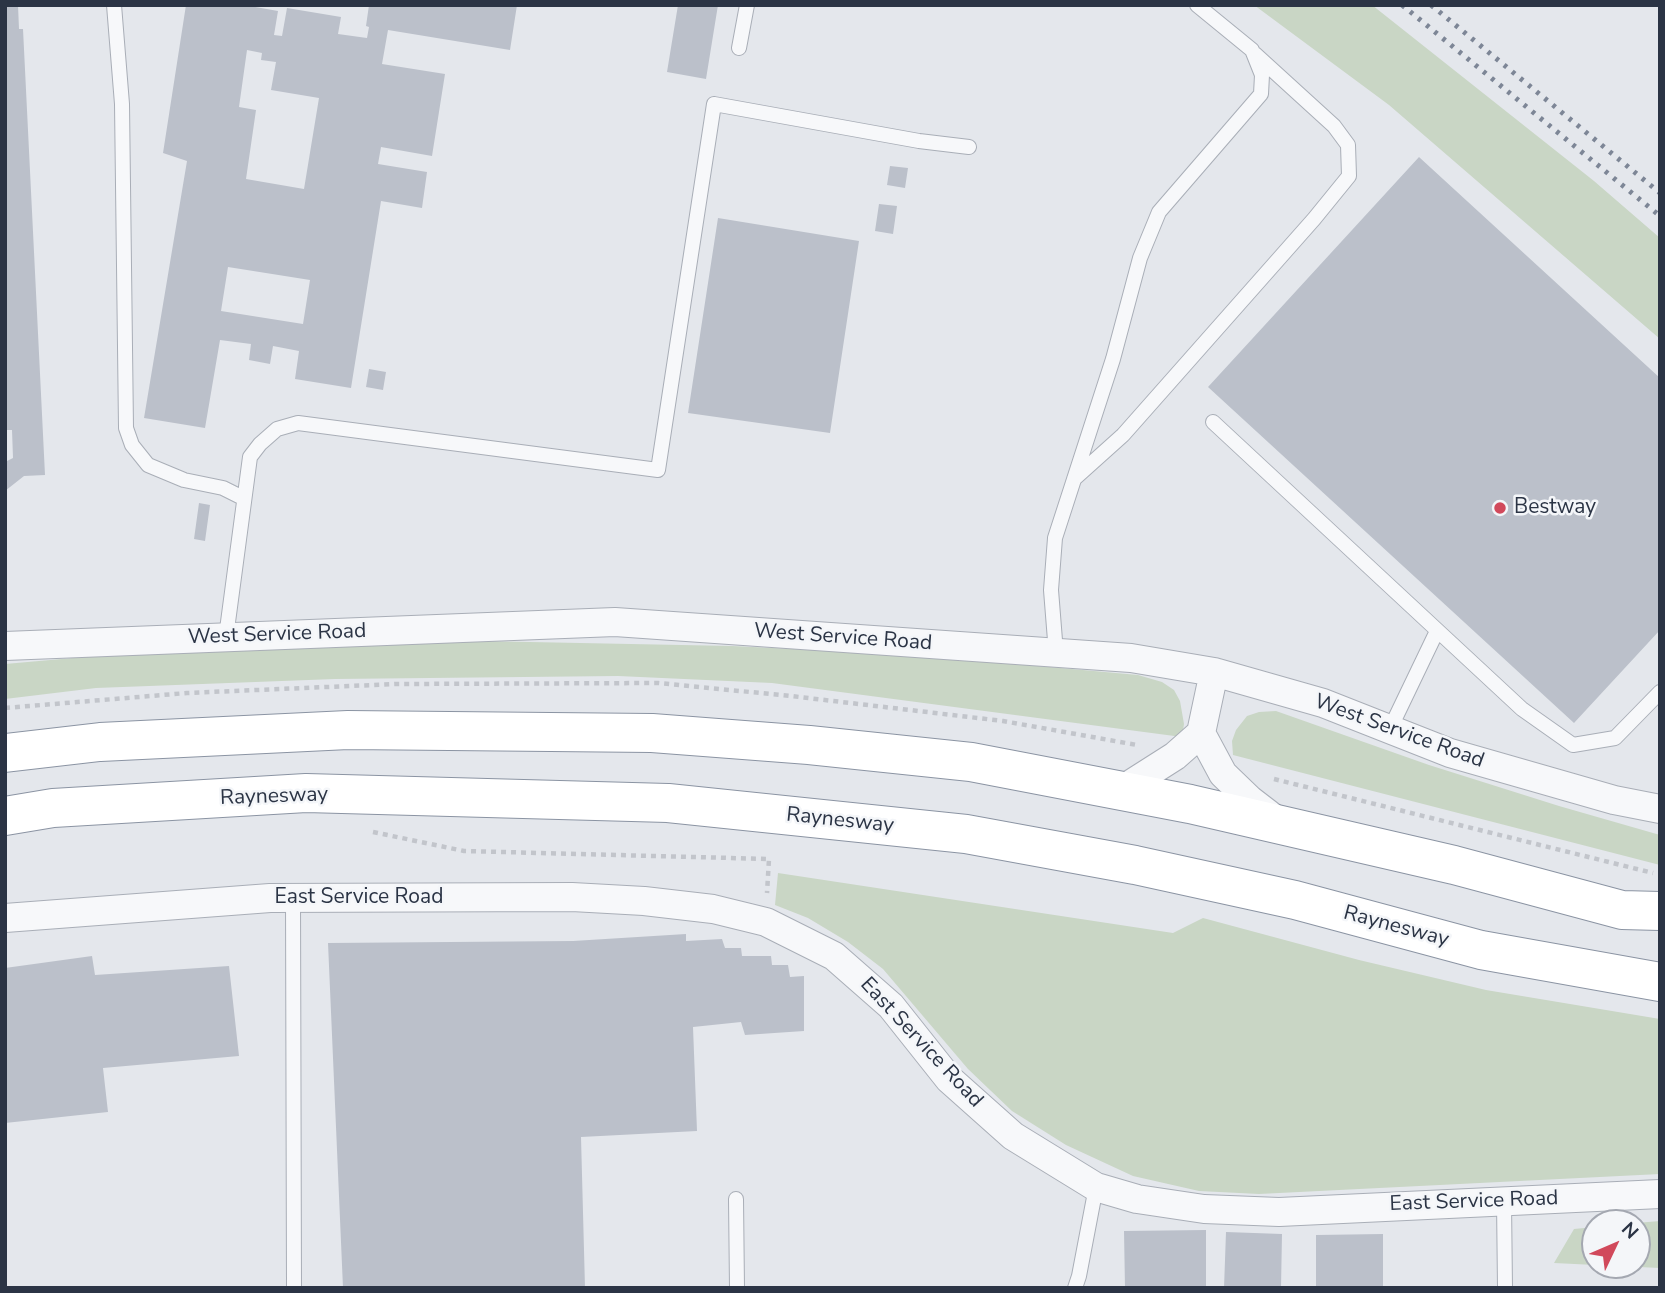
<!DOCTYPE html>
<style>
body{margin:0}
#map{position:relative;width:1665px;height:1293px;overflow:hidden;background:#e4e7ec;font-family:"Nunito Sans",sans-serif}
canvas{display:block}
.frame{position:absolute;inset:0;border:7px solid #2b3445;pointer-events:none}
.north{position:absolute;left:1581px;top:1209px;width:70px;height:70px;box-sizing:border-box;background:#f4f6f9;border:2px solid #a4a8b1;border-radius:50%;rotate:46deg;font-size:19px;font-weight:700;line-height:28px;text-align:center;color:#2b3445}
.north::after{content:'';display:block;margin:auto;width:24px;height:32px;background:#d1495b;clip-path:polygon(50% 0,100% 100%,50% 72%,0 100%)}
</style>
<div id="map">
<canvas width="1665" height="1293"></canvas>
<div class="frame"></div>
<div class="north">N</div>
</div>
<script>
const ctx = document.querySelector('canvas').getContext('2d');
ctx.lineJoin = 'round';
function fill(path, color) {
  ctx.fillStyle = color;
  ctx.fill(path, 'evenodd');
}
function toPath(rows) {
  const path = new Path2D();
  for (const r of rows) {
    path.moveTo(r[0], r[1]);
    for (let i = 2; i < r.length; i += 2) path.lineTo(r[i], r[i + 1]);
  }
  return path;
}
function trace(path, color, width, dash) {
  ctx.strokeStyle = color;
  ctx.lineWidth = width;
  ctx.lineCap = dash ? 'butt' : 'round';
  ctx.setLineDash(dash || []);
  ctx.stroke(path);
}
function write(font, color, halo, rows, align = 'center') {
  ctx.font = font + ' "Nunito Sans",sans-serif';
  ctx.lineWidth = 5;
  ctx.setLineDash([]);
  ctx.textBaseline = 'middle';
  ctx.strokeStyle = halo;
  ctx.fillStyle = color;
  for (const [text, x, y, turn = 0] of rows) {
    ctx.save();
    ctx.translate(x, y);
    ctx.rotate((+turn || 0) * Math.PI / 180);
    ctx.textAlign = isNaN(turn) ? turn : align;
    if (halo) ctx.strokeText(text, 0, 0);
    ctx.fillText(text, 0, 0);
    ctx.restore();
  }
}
fill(toPath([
 [1254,5,1372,5,1594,181,1660,238,1660,339,1389,105],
 [479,641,732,646,917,655,1138,675,1162,682,1174,690,1180,701,1184,724,1182,737,772,683,618,676,335,679,96,688,5,699,5,664,198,647],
 [1276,711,1429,765,1559,806,1660,835,1660,865,1233,755,1232,741,1236,730,1247,716,1259,712],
 [778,873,1173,933,1203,918,1359,960,1486,990,1660,1019,1660,1174,1259,1194,1199,1191,1133,1176,1066,1145,1012,1111,968,1069,883,969,848,942,808,918,775,905],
 [1660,1221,1660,1268,1595,1265,1637,1265,1636,1223],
 [1595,1227,1595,1265,1554,1263,1574,1229]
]), '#c9d6c5');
fill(toPath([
 [5,5,18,5,19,29,23,29,45,475,24,476,5,491,5,462,13,458,12,430,5,430],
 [186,5,244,5,278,11,274,35,282,36,287,8,341,17,338,34,367,38,369,27,366,26,369,5,517,5,510,50,388,30,382,64,445,74,432,156,381,147,378,164,427,172,422,208,381,201,351,388,295,379,299,351,273,346,270,364,249,360,251,344,220,340,205,428,144,418,187,161,163,153],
 [247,50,262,53,261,60,276,62,271,90,319,98,304,189,246,179,256,110,239,107],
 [228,267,310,280,303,324,221,311],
 [678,5,718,5,706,79,667,72],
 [1419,157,1660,378,1660,630,1574,723,1208,387],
 [890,166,908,168,905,188,887,185],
 [879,204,897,206,893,234,875,231],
 [718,218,859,241,830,433,688,413],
 [369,369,386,372,383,390,366,387],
 [199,503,210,505,205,541,194,539],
 [686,934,686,941,722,939,725,948,741,948,742,956,771,956,772,965,788,965,790,977,804,976,804,1031,745,1035,741,1022,693,1027,697,1131,581,1137,585,1288,343,1288,328,943,573,941],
 [92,956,95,975,229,966,239,1056,103,1068,108,1112,5,1123,5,968],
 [1206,1230,1206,1288,1125,1288,1124,1231],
 [1226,1232,1282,1234,1281,1288,1224,1288],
 [1383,1234,1383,1288,1316,1288,1316,1235]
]), '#bbc0ca');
const service = toPath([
 [114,5,122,104,126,428,132,445,148,465,184,480,223,488,243,498],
 [739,48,747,5],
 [1213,422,1522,709,1573,745,1615,738,1660,692],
 [1074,479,1123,435,1314,219,1349,176,1348,145,1334,126,1255,54],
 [226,637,250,457,260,444,277,429,298,423,658,470,714,104,919,141,969,147],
 [1056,653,1051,590,1055,538,1113,359,1140,258,1159,212,1261,94,1262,75,1252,50,1197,5],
 [1390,729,1437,631],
 [293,897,294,1288],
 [736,1199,737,1288],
 [1504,1202,1505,1288],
 [1075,1288,1079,1276,1096,1187]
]);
const minor = toPath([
 [5,646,615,622,1131,658,1214,672,1323,703,1450,753,1614,800,1660,809],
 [1201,733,1223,774,1250,800,1276,820],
 [1120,791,1175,756,1201,733,1214,672],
 [5,918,270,898,572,897,644,901,713,909,766,922,834,956,891,1006,949,1079,1013,1136,1096,1187,1137,1199,1204,1209,1279,1212,1660,1194]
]);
const trunk = toPath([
 [5,753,100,742,348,730,652,733,809,745,971,762,1190,804,1454,865,1622,910,1660,911],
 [5,816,53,808,306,793,668,803,966,834,1135,865,1295,900,1481,950,1660,982]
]);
trace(service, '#a9aeb7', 16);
trace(minor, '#a9aeb7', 30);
trace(trunk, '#8b94a3', 40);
trace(toPath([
 [5,708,187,693,397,684,658,683,791,696,1003,721,1137,745],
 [1274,779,1653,873],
 [373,832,464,851,769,859,767,893]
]), '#c2c5cb', 4.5, [5, 5]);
trace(service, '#f7f8fa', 14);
trace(minor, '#f7f8fa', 28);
trace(trunk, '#fff', 38);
trace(toPath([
 [1402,5,1660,216],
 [1431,5,1660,193]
]), '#7d8696', 5, [3.5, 7]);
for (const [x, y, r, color] of [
 [1500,508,7,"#d1495b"]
]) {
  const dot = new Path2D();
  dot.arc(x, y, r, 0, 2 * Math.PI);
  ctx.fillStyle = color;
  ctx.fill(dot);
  trace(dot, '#f4f6f9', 2.5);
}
write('21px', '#2b3445', '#f4f6f9', [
 ["Bestway",1514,508]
], 'left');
write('21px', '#2b3445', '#f4f6f9', [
 ["West Service Road",277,635,-2],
 ["West Service Road",843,638,4],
 ["West Service Road",1399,732,20],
 ["Raynesway",274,797,-2],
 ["Raynesway",840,821,6],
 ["East Service Road",359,898],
 ["Raynesway",1396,927,15],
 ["East Service Road",921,1043,47],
 ["East Service Road",1474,1202,-2]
]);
</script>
